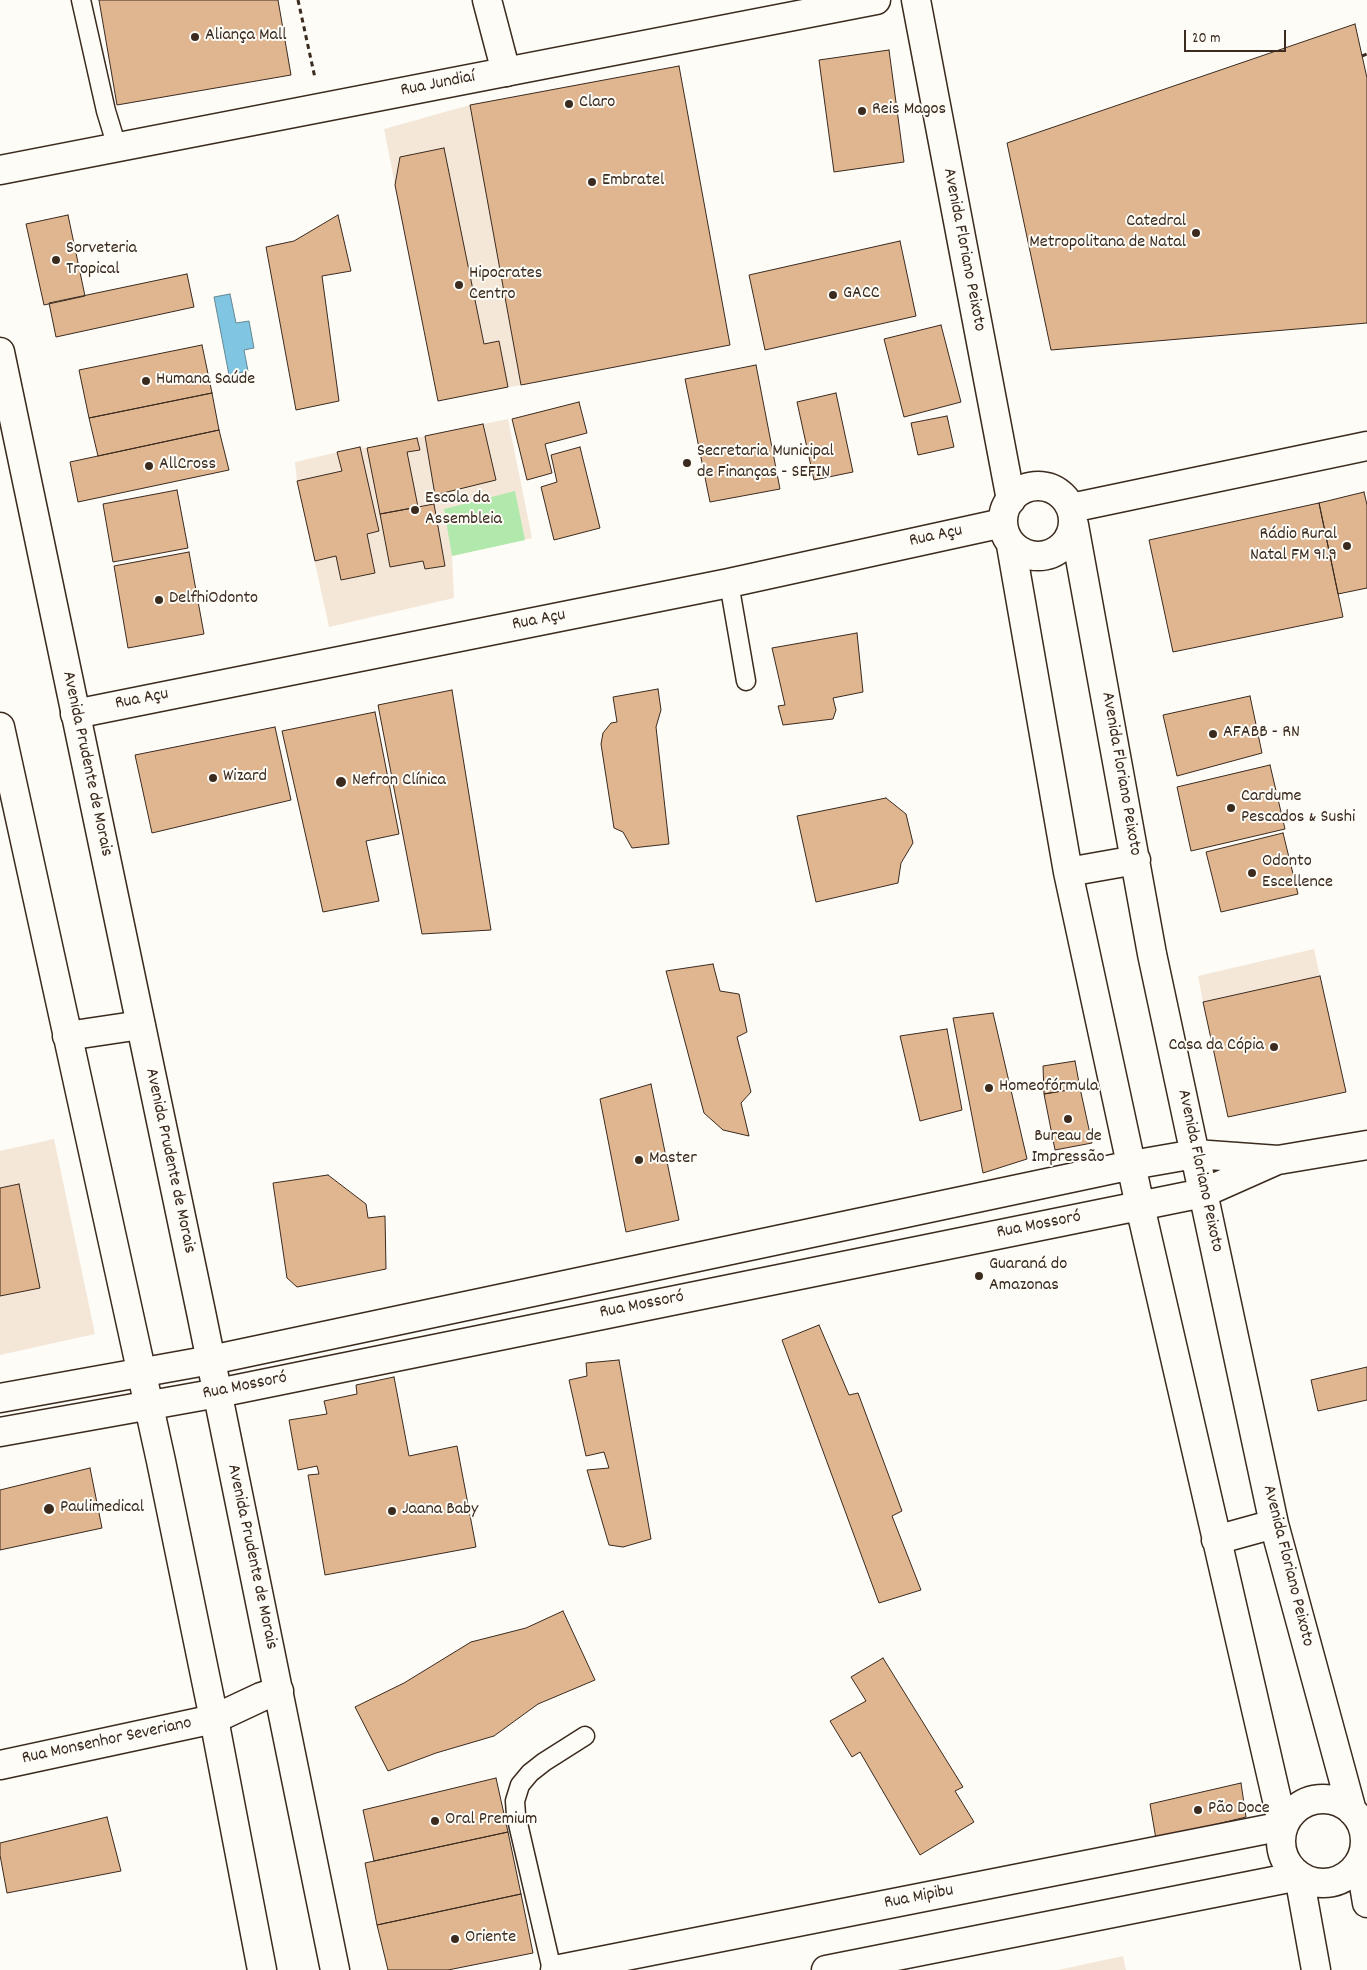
<!DOCTYPE html>
<meta charset="utf-8">
<style>
body{margin:0}
#map{position:relative;width:1367px;height:1970px;overflow:hidden;background:#fdfcf7;font-family:Dekko,sans-serif}
canvas{display:block}
.scale{position:absolute;left:1184px;top:30px;width:102px;height:22px;box-sizing:border-box;border:2px solid #3b2a1e;border-top:0;padding-left:6px;font-size:15px;line-height:18px;white-space:nowrap;color:#3b2a1e;-webkit-text-stroke:4px #fdfcf7;paint-order:stroke}
</style>
<div id="map">
<canvas width="1367" height="1970"></canvas>
<div class="scale">20 m</div>
</div>
<script>
const ctx = document.querySelector('canvas').getContext('2d');
ctx.lineJoin = 'round';
function fill(path, color) {
  ctx.fillStyle = color;
  ctx.fill(path, 'evenodd');
}
function toPath(rows) {
  const path = new Path2D();
  for (const r of rows) {
    if (r.length === 3) {
      path.moveTo(r[0] + r[2], r[1]);
      path.arc(r[0], r[1], r[2], 0, 2 * Math.PI);
      continue;
    }
    path.moveTo(r[0], r[1]);
    for (let i = 2; i < r.length; i += 2) path.lineTo(r[i], r[i + 1]);
  }
  return path;
}
function trace(path, color, width, dash) {
  ctx.strokeStyle = color;
  ctx.lineWidth = width;
  ctx.lineCap = dash ? 'butt' : 'round';
  ctx.setLineDash(dash || []);
  ctx.stroke(path);
}
function write(font, color, halo, rows, align = 'center') {
  ctx.font = font + ' Dekko,sans-serif';
  ctx.lineWidth = 4;
  ctx.setLineDash([]);
  ctx.textBaseline = 'middle';
  ctx.strokeStyle = halo;
  ctx.fillStyle = color;
  for (const [text, x, y, turn = 0] of rows) {
    ctx.save();
    ctx.translate(x, y);
    ctx.rotate((+turn || 0) * Math.PI / 180);
    ctx.textAlign = isNaN(turn) ? turn : align;
    if (halo) ctx.strokeText(text, 0, 0);
    ctx.fillText(text, 0, 0);
    ctx.restore();
  }
}
fill(toPath([
 [470,105,521,385,438,401,384,129],
 [508,419,532,538,452,556,454,598,329,627,297,481,295,462,360,447,367,448],
 [1314,949,1320,976,1203,1002,1198,976],
 [54,1139,95,1334,0,1355,0,1151],
 [1123,1956,1126,1970,1058,1970]
]), '#f4e7d8');
fill(toPath([
 [515,491,525,540,452,556,444,509]
]), '#b1e9ac');
const water = toPath([
 [230,294,236,323,249,321,254,348,244,350,248,371,229,375,214,297,230,294]
]);
fill(water, '#80c5e1');
trace(water, '#648793', 1);
const building = toPath([
 [99,0,278,0,291,75,117,105,99,0],
 [1355,24,1367,78,1367,323,1051,350,1007,143,1355,24],
 [889,50,904,162,834,172,819,60,889,50],
 [679,66,730,345,521,385,470,105,679,66],
 [444,148,484,344,499,341,508,387,438,401,395,185,400,157,444,148],
 [68,215,85,296,44,305,26,224,68,215],
 [338,215,351,271,322,276,339,401,296,410,266,247,294,241,338,215],
 [900,241,916,316,765,350,749,275,900,241],
 [187,274,194,307,56,337,49,303,187,274],
 [941,325,961,402,904,417,884,339,941,325],
 [202,345,212,393,89,418,79,370,202,345],
 [756,365,780,489,710,502,685,379,756,365],
 [212,393,219,430,98,456,89,418,212,393],
 [836,393,853,472,814,480,797,402,836,393],
 [579,402,587,433,545,444,552,473,527,480,512,419,579,402],
 [947,416,954,447,918,455,911,423,947,416],
 [483,424,496,480,435,495,425,436,483,424],
 [219,430,229,470,78,502,70,462,219,430],
 [417,438,420,450,407,452,418,507,380,514,367,448,417,438],
 [360,447,379,531,367,534,375,573,341,580,336,556,315,561,297,481,342,471,337,452,360,447],
 [580,447,600,528,554,540,541,487,557,482,551,455,580,447],
 [177,490,188,548,113,562,103,504,177,490],
 [1364,492,1367,505,1367,588,1338,594,1319,503,1364,492],
 [1319,503,1343,617,1173,652,1149,540,1319,503],
 [434,504,445,566,425,569,423,561,390,567,380,514,434,504],
 [189,552,204,634,128,648,114,566,189,552],
 [857,633,863,692,833,698,836,710,833,719,783,725,778,706,785,705,772,648,857,633],
 [658,689,661,710,656,727,669,844,632,848,623,832,614,828,601,744,603,733,611,723,617,722,613,697,658,689],
 [452,690,491,930,422,934,378,705,452,690],
 [1250,696,1262,753,1177,776,1163,715,1250,696],
 [375,712,399,834,366,841,379,901,323,912,282,731,375,712],
 [275,727,291,800,152,833,135,755,275,727],
 [1270,765,1285,829,1191,851,1177,787,1270,765],
 [886,798,906,814,913,843,901,863,898,883,816,902,797,816,886,798],
 [1283,833,1298,894,1221,912,1206,852,1283,833],
 [713,964,720,991,739,994,747,1032,737,1037,751,1092,741,1103,749,1136,723,1130,704,1113,666,971,713,964],
 [1320,976,1346,1092,1228,1117,1203,1002,1320,976],
 [993,1013,1027,1159,983,1173,953,1018,993,1013],
 [947,1029,962,1110,920,1121,900,1036,947,1029],
 [1075,1061,1080,1088,1044,1094,1043,1066,1075,1061],
 [651,1084,679,1220,626,1232,600,1099,651,1084],
 [1080,1088,1092,1143,1055,1150,1044,1094,1080,1088],
 [328,1175,366,1204,368,1218,385,1216,386,1269,297,1287,287,1278,273,1183,328,1175],
 [19,1184,40,1288,0,1296,0,1188,19,1184],
 [819,1325,849,1395,858,1393,902,1511,892,1516,921,1590,879,1603,782,1340,819,1325],
 [619,1360,651,1539,623,1547,609,1545,587,1470,609,1468,604,1452,586,1456,569,1380,587,1376,586,1363,619,1360],
 [1367,1367,1367,1400,1318,1411,1311,1380,1367,1367],
 [394,1377,409,1456,457,1446,476,1547,325,1575,308,1475,319,1474,317,1466,298,1470,289,1420,327,1414,324,1401,357,1394,356,1385,394,1377],
 [90,1468,102,1528,0,1550,0,1490,90,1468],
 [563,1611,595,1680,538,1704,494,1736,436,1753,388,1771,355,1707,404,1683,471,1642,526,1628,563,1611],
 [883,1658,963,1787,955,1791,974,1822,920,1855,860,1752,852,1757,830,1721,866,1701,851,1677,883,1658],
 [496,1778,508,1832,374,1861,363,1810,496,1778],
 [1241,1783,1246,1817,1156,1839,1150,1804,1241,1783],
 [107,1817,121,1871,7,1893,0,1855,0,1843,107,1817],
 [508,1832,521,1894,377,1925,365,1863,508,1832],
 [521,1894,533,1953,448,1970,388,1970,377,1925,521,1894]
]);
fill(building, '#e0b691');
trace(building, '#3b2a1e', 1);
const lane = toPath([
 [81,0,106,111,117,147],
 [729,583,746,681],
 [552,1970,516,1815,515,1801,520,1785,530,1773,544,1762,585,1736]
]);
const street = toPath([
 [487,0,506,72],
 [916,0,1011,500],
 [0,1765,214,1719,261,1697,279,1691],
 [555,1970,1283,1826],
 [826,1970,1299,1876]
]);
const secondary = toPath([
 [0,170,876,0],
 [1038,521,35],
 [1071,508,1367,446],
 [1074,525,1152,954,1274,1524,1352,1811],
 [1011,545,1068,872,1140,1206,1283,1826],
 [75,714,729,583,1003,523],
 [1068,872,1136,860],
 [0,1398,211,1360,1132,1165,1195,1154,1278,1160,1367,1145],
 [0,1432,218,1393,1203,1193,1275,1161],
 [1216,1540,1274,1524],
 [1323,1841,42],
 [1360,1861,1367,1903],
 [1299,1876,1316,1970]
]);
const primary = toPath([
 [0,352,201,1312,335,1970],
 [0,727,161,1461,214,1719,262,1970],
 [67,1036,141,1025]
]);
trace(lane, '#3b2a1e', 21);
trace(street, '#3b2a1e', 31);
trace(secondary, '#3b2a1e', 31);
trace(primary, '#3b2a1e', 31);
trace(toPath([
 [298,0,315,78],
 [1362,56,1367,54]
]), '#3b2a1e', 3, [5, 4]);
trace(lane, '#fdfcf7', 18);
trace(street, '#fdfcf7', 28);
trace(secondary, '#fdfcf7', 28);
trace(primary, '#fdfcf7', 28);
for (const [x, y, r, color] of [
 [195,37,5,"#3b2a1e"],
 [569,104,5,"#3b2a1e"],
 [862,111,5,"#3b2a1e"],
 [592,182,5,"#3b2a1e"],
 [1196,233,5,"#3b2a1e"],
 [56,260,5,"#3b2a1e"],
 [459,285,5,"#3b2a1e"],
 [833,295,5,"#3b2a1e"],
 [146,381,5,"#3b2a1e"],
 [687,463,5,"#3b2a1e"],
 [149,466,5,"#3b2a1e"],
 [415,510,5,"#3b2a1e"],
 [1347,546,5,"#3b2a1e"],
 [159,600,5,"#3b2a1e"],
 [1213,734,5,"#3b2a1e"],
 [213,778,5,"#3b2a1e"],
 [341,782,6,"#3b2a1e"],
 [1231,808,5,"#3b2a1e"],
 [1252,873,5,"#3b2a1e"],
 [1274,1047,5,"#3b2a1e"],
 [989,1088,5,"#3b2a1e"],
 [1068,1119,5,"#3b2a1e"],
 [639,1160,5,"#3b2a1e"],
 [979,1276,5,"#3b2a1e"],
 [49,1509,6,"#3b2a1e"],
 [392,1511,5,"#3b2a1e"],
 [1198,1810,5,"#3b2a1e"],
 [435,1821,5,"#3b2a1e"],
 [455,1939,5,"#3b2a1e"]
]) {
  const dot = new Path2D();
  dot.arc(x, y, r, 0, 2 * Math.PI);
  ctx.fillStyle = color;
  ctx.fill(dot);
  trace(dot, '#fdfcf7', 2);
}
write('18px', '#3b2a1e', '#fdfcf7', [
 ["Aliança Mall",205,37],
 ["Claro",579,104],
 ["Reis Magos",872,111],
 ["Embratel",602,182],
 ["Catedral",1186,223,"right"],
 ["Metropolitana de Natal",1186,244,"right"],
 ["Sorveteria",66,250],
 ["Tropical",66,271],
 ["Hipocrates",469,275],
 ["Centro",469,296],
 ["GACC",843,295],
 ["Humana Saúde",156,381],
 ["Secretaria Municipal",697,453],
 ["de Finanças - SEFIN",697,474],
 ["AllCross",159,466],
 ["Escola da",425,500],
 ["Assembleia",425,521],
 ["Rádio Rural",1337,536,"right"],
 ["Natal FM 91.9",1337,557,"right"],
 ["DelfhiOdonto",169,600],
 ["AFABB - RN",1223,734],
 ["Wizard",223,778],
 ["Nefron Clínica",352,782],
 ["Cardume",1241,798],
 ["Pescados & Sushi",1241,819],
 ["Odonto",1262,863],
 ["Escellence",1262,884],
 ["Casa da Cópia",1264,1047,"right"],
 ["Homeofórmula",999,1088],
 ["Bureau de",1068,1138,"center"],
 ["Impressão",1068,1159,"center"],
 ["Master",649,1160],
 ["Guaraná do",989,1266],
 ["Amazonas",989,1287],
 ["Paulimedical",60,1509],
 ["Jaana Baby",402,1511],
 ["Pão Doce",1208,1810],
 ["Oral Premium",445,1821],
 ["Oriente",465,1939]
], 'left');
write('18px', '#3b2a1e', '#fdfcf7', [
 ["Rua Jundiaí",438,85,-11],
 ["Avenida Floriano Peixoto",963,250,79],
 ["Rua Açu",936,537,-12],
 ["Rua Açu",539,621,-11],
 ["Rua Açu",142,700,-11],
 ["Avenida Prudente de Morais",86,764,78],
 ["Avenida Floriano Peixoto",1120,774,80],
 ["Avenida Prudente de Morais",169,1161,78],
 ["Avenida Floriano Peixoto",1199,1171,78],
 ["Rua Mossoró",1039,1226,-11],
 ["Rua Mossoró",642,1306,-11],
 ["Rua Mossoró",245,1387,-11],
 ["Avenida Prudente de Morais",251,1557,78],
 ["Avenida Floriano Peixoto",1287,1566,76],
 ["Rua Monsenhor Severiano",107,1742,-12],
 ["Rua Mipibu",919,1898,-11]
]);
</script>
